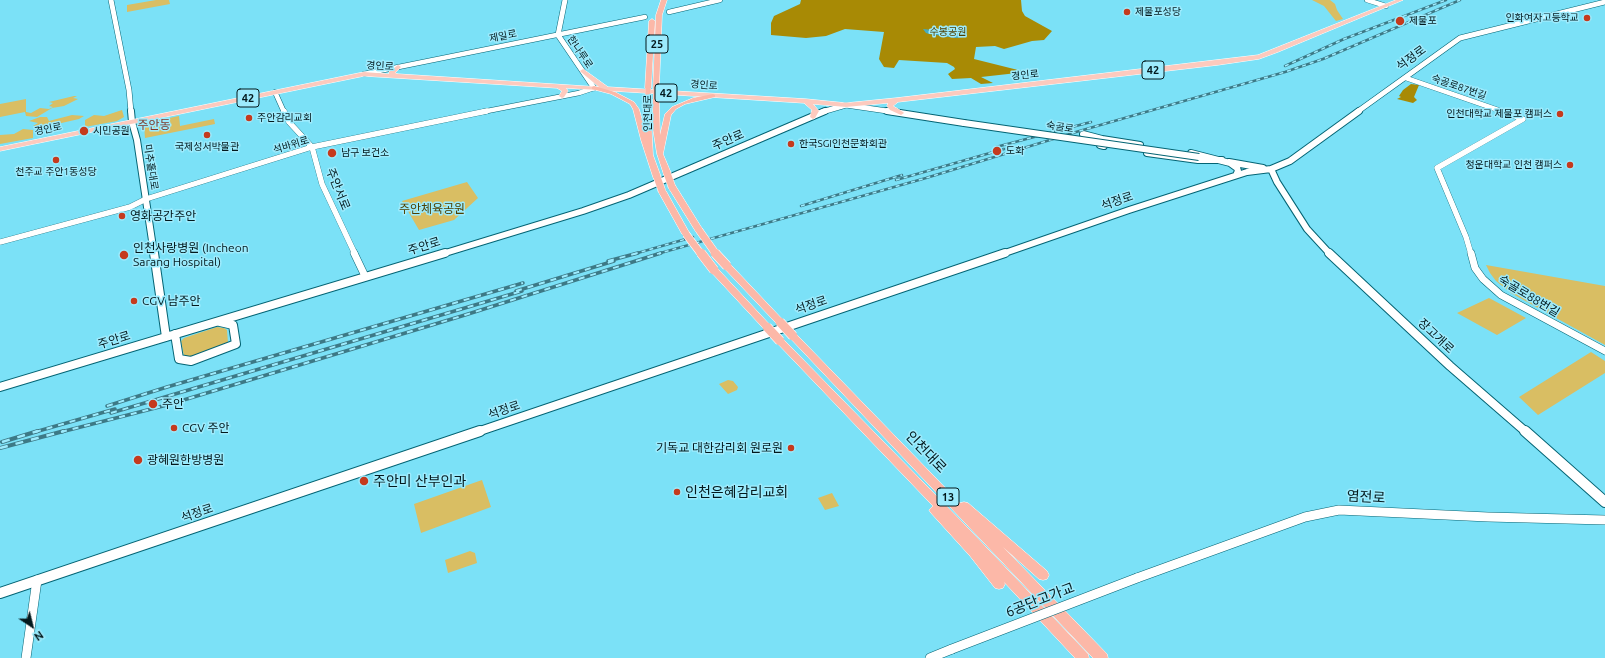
<!DOCTYPE html>
<meta charset="utf-8">
<style>
body{margin:0}
#map{position:relative;width:1605px;height:658px;overflow:hidden;background:#7be1f7;font-family:Ubuntu,sans-serif}
canvas{display:block}
.north{position:absolute;left:12px;top:606px;width:40px;height:40px;-webkit-text-stroke:3px #9debfd;paint-order:stroke;rotate:145deg;font-size:11px;font-weight:700;line-height:16px;text-align:center;color:#03191d}
.north::after{content:'';display:block;margin:auto;width:14px;height:18px;background:#03191d;clip-path:polygon(50% 0,100% 100%,50% 72%,0 100%)}
</style>
<div id="map">
<canvas width="1605" height="658"></canvas>
<div class="north">N</div>
</div>
<script>
const ctx = document.querySelector('canvas').getContext('2d');
ctx.lineJoin = 'round';
function fill(path, color) {
  ctx.fillStyle = color;
  ctx.fill(path, 'evenodd');
}
function toPath(rows) {
  const path = new Path2D();
  for (const r of rows) {
    path.moveTo(r[0], r[1]);
    for (let i = 2; i < r.length; i += 2) path.lineTo(r[i], r[i + 1]);
  }
  return path;
}
function trace(path, color, width, dash) {
  ctx.strokeStyle = color;
  ctx.lineWidth = width;
  ctx.lineCap = dash ? 'butt' : 'round';
  ctx.setLineDash(dash || []);
  ctx.stroke(path);
}
function write(font, color, halo, rows, align = 'center') {
  ctx.font = font + ' Ubuntu,"Noto Sans KR",sans-serif';
  ctx.lineWidth = 3;
  ctx.setLineDash([]);
  ctx.textBaseline = 'middle';
  ctx.strokeStyle = halo;
  ctx.fillStyle = color;
  for (const [text, x, y, turn = 0] of rows) {
    ctx.save();
    ctx.translate(x, y);
    ctx.rotate((+turn || 0) * Math.PI / 180);
    ctx.textAlign = isNaN(turn) ? turn : align;
    if (halo) ctx.strokeText(text, 0, 0);
    ctx.fillText(text, 0, 0);
    ctx.restore();
  }
}
fill(toPath([
 [156,0,169,0,170,4,127,12,127,5],
 [1312,0,1330,0,1335,4,1337,10,1343,19,1336,21,1324,6],
 [74,96,77,96,73,98,78,99,64,106,52,108,37,117,26,116,25,112,0,117,0,104,26,99,26,112,31,113,40,108,49,109,53,107,49,106,53,103,49,102],
 [122,110,124,117,117,121,85,127,85,120,94,115,104,116],
 [72,115,84,116,79,119,44,127,33,126,38,123,29,121,40,117,47,117,49,121],
 [179,116,180,126,214,119,215,124,145,138,144,125,150,122],
 [23,129,33,130,33,138,0,144,0,135,14,134],
 [467,182,478,198,454,220,419,230,402,201],
 [1486,265,1605,286,1605,345,1511,293,1496,281,1490,273],
 [1489,298,1491,299,1526,318,1497,335,1457,313],
 [217,327,224,328,227,330,228,343,193,356,184,356,181,341,184,338],
 [1591,352,1605,361,1605,373,1538,415,1519,397],
 [728,380,733,381,738,387,737,390,728,394,719,384],
 [482,480,491,507,421,533,414,504],
 [832,493,839,506,825,510,818,498],
 [470,551,475,553,477,563,448,573,445,560]
]), '#d9be63');
fill(toPath([
 [801,0,1021,0,1022,11,1025,16,1052,31,1044,40,1032,41,1004,49,995,46,976,47,974,59,1026,72,981,77,993,83,981,84,971,78,952,79,948,74,955,69,954,67,947,63,899,60,894,68,884,67,879,59,884,32,845,29,826,36,806,38,771,35,771,23,774,16,800,4],
 [1411,84,1419,85,1414,97,1417,100,1413,103,1397,99,1401,97,1399,96,1403,90]
]), '#a88a05');
fill(toPath([
 [923,29,952,32,964,37,956,38,929,34,926,33]
]), '#46acc1');
const tertiaryFar3 = toPath([
 [1367,0,1386,6],
 [669,12,720,0],
 [364,74,645,17],
 [1406,78,1504,112],
 [275,92,284,112],
 [482,112,579,93,594,88]
]);
const tertiaryFar2 = toPath([
 [284,111,289,122,312,147,322,184,355,254],
 [0,242,130,207,146,199,312,147,487,111],
 [1471,254,1466,237,1437,168,1523,119,1501,111]
]);
const tertiaryFar1 = toPath([
 [354,253,365,276],
 [1471,253,1475,268,1483,279,1501,295,1605,351]
]);
const tertiary = toPath([
 [1137,578,1305,517,1339,510,1488,517,1605,520],
 [26,658,37,580],
 [930,658,952,649]
]);
const secondaryFar3 = toPath([
 [111,0,129,90,131,112],
 [565,0,558,35,594,88],
 [822,112,846,105,894,112],
 [1357,112,1460,38,1605,2]
]);
const secondaryFar2 = toPath([
 [131,111,132,122,137,140,154,254],
 [887,111,964,123],
 [1083,134,1102,139],
 [1104,146,1100,145,1102,139,1140,145],
 [1147,153,1198,160,1222,160],
 [1191,153,1230,163,1237,168,1238,171,1236,175],
 [1229,162,1263,168],
 [1271,169,1277,182,1307,229,1330,254],
 [442,254,583,211,629,195,825,111],
 [1002,254,1129,210,1247,172,1271,169,1290,161,1359,111]
]);
const secondaryFar1 = toPath([
 [154,253,166,337],
 [1329,253,1450,366,1526,432],
 [175,334,179,359,191,361,236,344,233,325,220,322],
 [0,387,445,253],
 [477,432,1005,253]
]);
const secondary = toPath([
 [1525,431,1605,502],
 [0,593,480,431]
]);
const primary = toPath([
 [1396,0,1403,0,1278,52,1259,59,1218,65,898,102,893,106,903,112,904,113,901,115,890,110,887,106,888,103,846,107,813,104,819,111,815,118,813,119,810,117,812,110,804,103,566,88,568,91,564,97,562,98,559,96,562,91,557,88,364,76,0,151,0,147,364,72,389,74,389,72,398,65,401,67,395,73,398,74,599,87,581,72,580,71,583,69,608,87,806,99,846,103,896,98,1258,55,1396,0]
]);
const trunk = toPath([
 [661,0,667,0,662,15,659,89,656,91,653,89,656,15,661,0],
 [652,19,655,21,651,88,648,90,645,88,649,21,652,19],
 [594,86,615,92,634,102,639,109,645,130,645,99,650,98,653,155,661,177,660,179,654,179,653,177,641,140,633,109,630,104,611,94,592,89,592,87,594,86],
 [713,94,715,95,715,97,685,104,676,109,671,115,663,154,671,173,667,175,664,175,657,154,653,129,653,99,656,97,659,99,660,135,665,114,672,107,693,98,713,94],
 [669,185,675,185,703,230,702,232,696,232,668,187,669,185],
 [659,189,662,189,666,191,690,234,689,236,686,236,682,234,658,191,659,189],
 [724,264,730,264,783,320,784,322,783,324,777,324,724,268,723,266,724,264],
 [711,268,717,268,770,325,771,327,770,329,764,329,711,272,710,270,711,268],
 [793,333,796,334,960,503,964,502,968,503,1047,571,1049,575,1047,579,1043,580,1039,579,1003,547,1107,654,1108,658,1093,658,790,338,788,336,790,334,793,333],
 [780,338,783,339,965,525,1088,654,1089,658,1075,658,1004,582,1005,584,1003,588,999,589,995,588,970,556,931,513,929,510,933,506,777,343,775,341,777,339,780,338]
]);
trace(tertiaryFar3, '#046474', 5.5);
trace(tertiaryFar2, '#046474', 6);
trace(tertiaryFar1, '#046474', 8);
trace(tertiary, '#046474', 10);
trace(secondaryFar3, '#046474', 6);
trace(secondaryFar2, '#046474', 8);
trace(secondaryFar1, '#046474', 10);
trace(secondary, '#046474', 12);
trace(primary, '#fff', 1);
trace(trunk, '#fff', 1);
trace(tertiaryFar3, '#fff', 4.5);
trace(tertiaryFar2, '#fff', 5.5);
trace(tertiaryFar1, '#fff', 7);
trace(tertiary, '#fff', 9);
trace(secondaryFar3, '#fff', 5);
trace(secondaryFar2, '#fff', 6);
trace(secondaryFar1, '#fff', 8);
trace(secondary, '#fff', 10);
fill(primary, '#fdcabe');
fill(trunk, '#fcb8a8');
const railFar2 = toPath([
 [1285,66,1344,39,1446,0],
 [996,147,1091,122],
 [896,180,1004,149],
 [801,206,902,175],
 [634,254,693,237],
 [657,254,926,178,1076,132,1285,72,1323,59,1460,0]
]);
const railFar1 = toPath([
 [608,261,638,253],
 [516,291,614,261],
 [107,406,167,387,523,283],
 [111,413,522,291],
 [35,432,115,409],
 [61,432,167,405,465,315,661,253]
]);
const rail = toPath([
 [2,442,38,431],
 [0,448,64,431]
]);
trace(railFar2, '#3d7986', 2.5);
trace(railFar1, '#3d7986', 3.5);
trace(rail, '#3d7986', 4);
trace(railFar2, '#9debfd', 1.5, [4]);
trace(railFar1, '#9debfd', 2, [6]);
trace(rail, '#9debfd', 2.5, [8]);
const tertiaryBridge = toPath([
 [952,649,1137,578]
]);
const secondaryBridge = toPath([
 [964,123,1199,157]
]);
const trunkBridgeFar2 = toPath([
 [648,88,648,99],
 [656,89,656,99]
]);
const trunkBridgeFar1 = toPath([
 [667,173,672,187],
 [657,177,662,191],
 [699,230,716,254],
 [686,234,701,254]
]);
const trunkBridge = toPath([
 [701,253,714,270],
 [715,253,727,266],
 [780,322,793,336],
 [767,327,780,341]
]);
trace(tertiaryBridge, '#046474', 10, []);
trace(secondaryBridge, '#046474', 8, []);
trace(trunkBridgeFar2, '#fff', 6, []);
trace(trunkBridgeFar1, '#fff', 8, []);
trace(trunkBridge, '#fff', 10, []);
trace(tertiaryBridge, '#fff', 9);
trace(secondaryBridge, '#fff', 6);
trace(trunkBridgeFar2, '#fcb8a8', 5.5);
trace(trunkBridgeFar1, '#fcb8a8', 7);
trace(trunkBridge, '#fcb8a8', 9);
for (const [x, y, r, color] of [
 [1127,12,4,"#c53a1d"],
 [1587,18,4,"#c53a1d"],
 [1400,21,5,"#c53a1d"],
 [1560,114,4,"#c53a1d"],
 [249,118,4,"#c53a1d"],
 [84,131,5,"#c53a1d"],
 [207,135,4,"#c53a1d"],
 [791,144,4,"#c53a1d"],
 [997,151,5,"#c53a1d"],
 [332,153,5,"#c53a1d"],
 [56,160,4,"#c53a1d"],
 [1570,165,4,"#c53a1d"],
 [122,216,4,"#c53a1d"],
 [124,255,5,"#c53a1d"],
 [134,301,4,"#c53a1d"],
 [153,404,5,"#c53a1d"],
 [174,428,4,"#c53a1d"],
 [791,448,4,"#c53a1d"],
 [138,460,5,"#c53a1d"],
 [364,481,5,"#c53a1d"],
 [677,492,4,"#c53a1d"]
]) {
  const dot = new Path2D();
  dot.arc(x, y, r, 0, 2 * Math.PI);
  ctx.fillStyle = color;
  ctx.fill(dot);
  trace(dot, '#9debfd', 1.5);
}
write('10px', '#03191d', '#9debfd', [
 ["제물포성당",1135,12],
 ["인화여자고등학교",1579,18,"right"],
 ["제물포",1409,21],
 ["인천대학교 제물포 캠퍼스",1552,114,"right"],
 ["주안감리교회",257,118],
 ["시민공원",93,131],
 ["한국SGI인천문화회관",799,144],
 ["국제성서박물관",207,147,"center"],
 ["도화",1006,151],
 ["남구 보건소",341,153],
 ["청운대학교 인천 캠퍼스",1562,165,"right"],
 ["천주교 주안1동성당",56,172,"center"]
], 'left');
write('10px', '#4f4000', '#9debfd', [
 ["수봉공원",948,32]
]);
write('10px', '#03191d', '#9debfd', [
 ["제일로",503,36,-11],
 ["한나루로",580,52,56],
 ["경인로",380,66,3],
 ["경인로",1025,75,-6],
 ["경인로",704,85,4],
 ["숙골로87번길",1459,87,19],
 ["인천대로",648,113,-90],
 ["숙골로",1060,127,8],
 ["경인로",48,129,-12],
 ["석바위로",291,145,-17],
 ["미추홀대로",151,167,81]
]);
for (const [x, y, w] of [
 [657,44,22],
 [1153,70,22],
 [666,93,22],
 [248,98,22],
 [948,497,22]
]) {
  const box = new Path2D();
  box.roundRect(x - w / 2, y - 9, w, 18, 3);
  ctx.fillStyle = '#9debfd';
  ctx.fill(box);
  trace(box, '#03191d', 1);
}
write('bold 11px', '#03191d', null, [
 ["25",657,44],
 ["42",1153,70],
 ["42",666,93],
 ["42",248,98],
 ["13",948,497]
]);
write('12px', '#03191d', '#9debfd', [
 ["석정로",1411,58,-36],
 ["주안로",728,140,-23],
 ["주안서로",338,189,68],
 ["석정로",1117,201,-19],
 ["주안로",424,246,-17],
 ["숙골로88번길",1529,296,31],
 ["석정로",811,305,-19],
 ["장고개로",1436,336,43],
 ["주안로",114,340,-17],
 ["석정로",504,410,-19],
 ["석정로",197,513,-19]
]);
write('12px', '#7f3a2b', '#9debfd', [
 ["주안동",154,125]
]);
write('12px', '#4f4000', '#9debfd', [
 ["주안체육공원",432,209]
]);
write('12px', '#03191d', '#9debfd', [
 ["영화공간주안",130,216],
 ["인천사랑병원 (Incheon",133,248],
 ["Sarang Hospital)",133,262],
 ["CGV 남주안",142,301],
 ["주안",162,404],
 ["CGV 주안",182,428],
 ["기독교 대한감리회 원로원",783,448,"right"],
 ["광혜원한방병원",147,460]
], 'left');
write('14px', '#03191d', '#9debfd', [
 ["인천대로",926,452,46],
 ["염전로",1366,497,3],
 ["6공단고가교",1040,600,-21]
]);
write('14px', '#03191d', '#9debfd', [
 ["주안미 산부인과",373,481],
 ["인천은혜감리교회",685,492]
], 'left');
</script>
